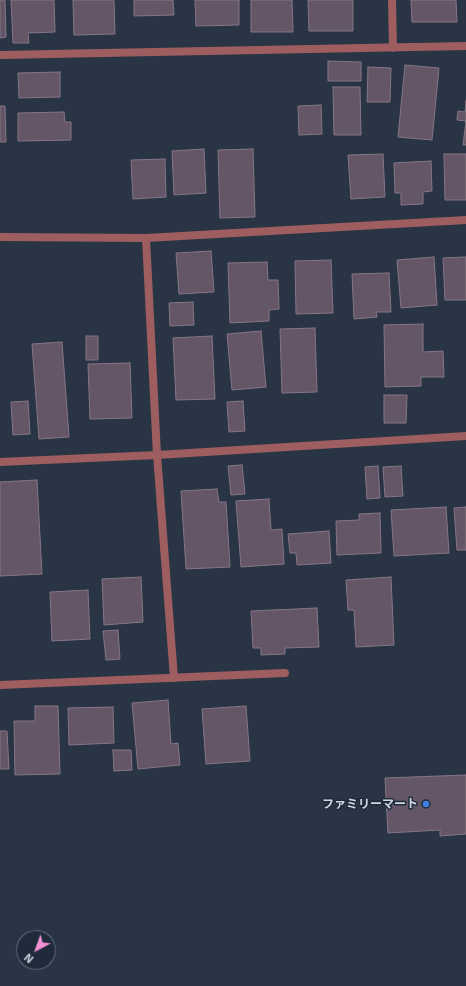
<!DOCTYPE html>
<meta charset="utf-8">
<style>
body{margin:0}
#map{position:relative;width:466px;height:986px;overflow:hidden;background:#293544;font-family:"Exo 2",sans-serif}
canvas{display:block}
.north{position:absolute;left:16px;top:930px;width:40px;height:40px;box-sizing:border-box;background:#1f2b3a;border:1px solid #66707d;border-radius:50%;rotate:221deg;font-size:11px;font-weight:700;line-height:16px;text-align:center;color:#d0d7e1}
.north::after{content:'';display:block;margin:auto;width:14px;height:18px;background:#f391d6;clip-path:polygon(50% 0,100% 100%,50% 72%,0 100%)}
</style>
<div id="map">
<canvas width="466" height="986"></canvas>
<div class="north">N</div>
</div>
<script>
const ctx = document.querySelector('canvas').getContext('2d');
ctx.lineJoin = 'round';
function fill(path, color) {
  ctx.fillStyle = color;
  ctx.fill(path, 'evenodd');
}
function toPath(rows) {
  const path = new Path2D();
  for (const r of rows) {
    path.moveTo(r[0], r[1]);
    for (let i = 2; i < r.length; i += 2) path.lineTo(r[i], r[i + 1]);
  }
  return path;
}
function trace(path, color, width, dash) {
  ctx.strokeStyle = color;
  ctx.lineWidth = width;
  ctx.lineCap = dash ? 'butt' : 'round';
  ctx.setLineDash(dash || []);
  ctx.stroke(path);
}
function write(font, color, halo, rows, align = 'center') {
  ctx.font = font + ' "Exo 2","Noto Sans JP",sans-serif';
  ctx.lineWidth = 3;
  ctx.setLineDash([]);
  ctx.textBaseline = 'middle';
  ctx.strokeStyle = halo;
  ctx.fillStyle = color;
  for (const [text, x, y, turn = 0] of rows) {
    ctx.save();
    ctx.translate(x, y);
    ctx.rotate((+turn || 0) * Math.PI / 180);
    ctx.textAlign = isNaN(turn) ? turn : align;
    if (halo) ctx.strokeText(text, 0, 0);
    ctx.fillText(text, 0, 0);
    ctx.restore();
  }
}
const building = toPath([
 [0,0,5,0,6,37,0,38,0,0],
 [11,0,54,0,55,32,28,33,29,43,13,43,11,0],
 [73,0,114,0,115,34,74,35,73,0],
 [134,0,173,0,174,15,134,16,134,0],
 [195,0,239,0,239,25,196,26,195,0],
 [251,0,292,0,293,32,251,32,251,0],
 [308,0,353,0,353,31,309,31,308,0],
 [411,0,456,0,457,22,412,22,411,0],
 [328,61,361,62,361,81,328,81,328,61],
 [405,65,439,68,432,140,398,137,405,65],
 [368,67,391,68,390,102,367,102,368,67],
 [60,72,60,97,19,98,18,73,60,72],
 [333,87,360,87,361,135,334,135,333,87],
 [466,101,466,145,463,145,466,121,457,120,458,111,465,112,466,101],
 [321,105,322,134,299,135,298,106,321,105],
 [0,106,5,106,6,142,0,142,0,106],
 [64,112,65,122,71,122,71,140,18,141,18,113,64,112],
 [204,149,206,193,174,195,172,151,204,149],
 [253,149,255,217,220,218,218,150,253,149],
 [383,154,385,197,351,199,348,155,383,154],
 [444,154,466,154,466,200,445,200,444,154],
 [165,159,166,197,133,199,131,160,165,159],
 [431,161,432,191,423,192,423,204,401,205,401,193,395,193,394,163,431,161],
 [211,251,214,292,179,294,176,253,211,251],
 [434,257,437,305,401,308,397,260,434,257],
 [466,257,466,300,445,300,443,258,466,257],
 [331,260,333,313,296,314,295,261,331,260],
 [267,262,268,280,278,280,279,309,269,310,269,321,230,323,228,263,267,262],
 [389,273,391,312,376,312,377,317,354,319,352,274,389,273],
 [193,302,194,325,170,326,169,303,193,302],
 [423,324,423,352,443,351,444,377,421,377,421,386,385,387,384,325,423,324],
 [315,328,317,392,282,393,280,329,315,328],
 [261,331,266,387,232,390,227,334,261,331],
 [86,336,98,336,98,360,86,360,86,336],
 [212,336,215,399,176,400,173,338,212,336],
 [62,342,69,437,39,439,32,344,62,342],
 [130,363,132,418,90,419,88,364,130,363],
 [384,395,407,395,406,423,384,423,384,395],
 [28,401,30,434,13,435,11,402,28,401],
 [243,401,245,431,229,432,227,402,243,401],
 [242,465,245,494,231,495,228,466,242,465],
 [378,466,380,498,367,499,365,467,378,466],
 [401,466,403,496,385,497,383,467,401,466],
 [37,480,42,574,0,576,0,482,37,480],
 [217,489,219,502,226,502,230,567,186,569,181,491,217,489],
 [269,499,271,530,282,529,284,564,241,567,236,501,269,499],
 [446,507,449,553,394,556,391,510,446,507],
 [466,507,466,550,457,550,454,508,466,507],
 [380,513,381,553,337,555,336,521,359,520,359,514,380,513],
 [329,531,331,563,297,565,296,553,290,553,288,534,329,531],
 [141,577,143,622,104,625,102,579,141,577],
 [391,577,394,645,356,647,354,610,348,610,346,580,391,577],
 [88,590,90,639,52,641,50,592,88,590],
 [317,608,319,647,285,648,285,654,261,655,261,648,253,648,251,611,317,608],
 [118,630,120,659,106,660,103,631,118,630],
 [168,700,171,744,178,743,180,765,138,769,132,703,168,700],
 [35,706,58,706,60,774,15,775,14,721,35,721,35,706],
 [246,706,250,761,206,764,202,709,246,706],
 [113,707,114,743,69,745,68,708,113,707],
 [0,731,7,731,9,769,0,769,0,731],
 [113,750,131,750,132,770,114,771,113,750],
 [466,775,466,834,440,836,440,830,388,833,385,778,466,775]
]);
fill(building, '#645666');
trace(building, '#867687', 1);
trace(toPath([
 [392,0,393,48],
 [0,55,466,46],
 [0,237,146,238,466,220],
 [146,238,157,455,174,678],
 [0,462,157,455,466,436],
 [0,685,285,673]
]), '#9e5e60', 8);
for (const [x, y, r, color] of [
 [426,804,4,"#3f7fe0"]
]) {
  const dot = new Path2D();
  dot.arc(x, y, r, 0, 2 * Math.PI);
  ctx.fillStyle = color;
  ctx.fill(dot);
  trace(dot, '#1f2b3a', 1.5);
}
write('bold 12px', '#d0d7e1', '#1f2b3a', [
 ["ファミリーマート",418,804]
], 'right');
</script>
